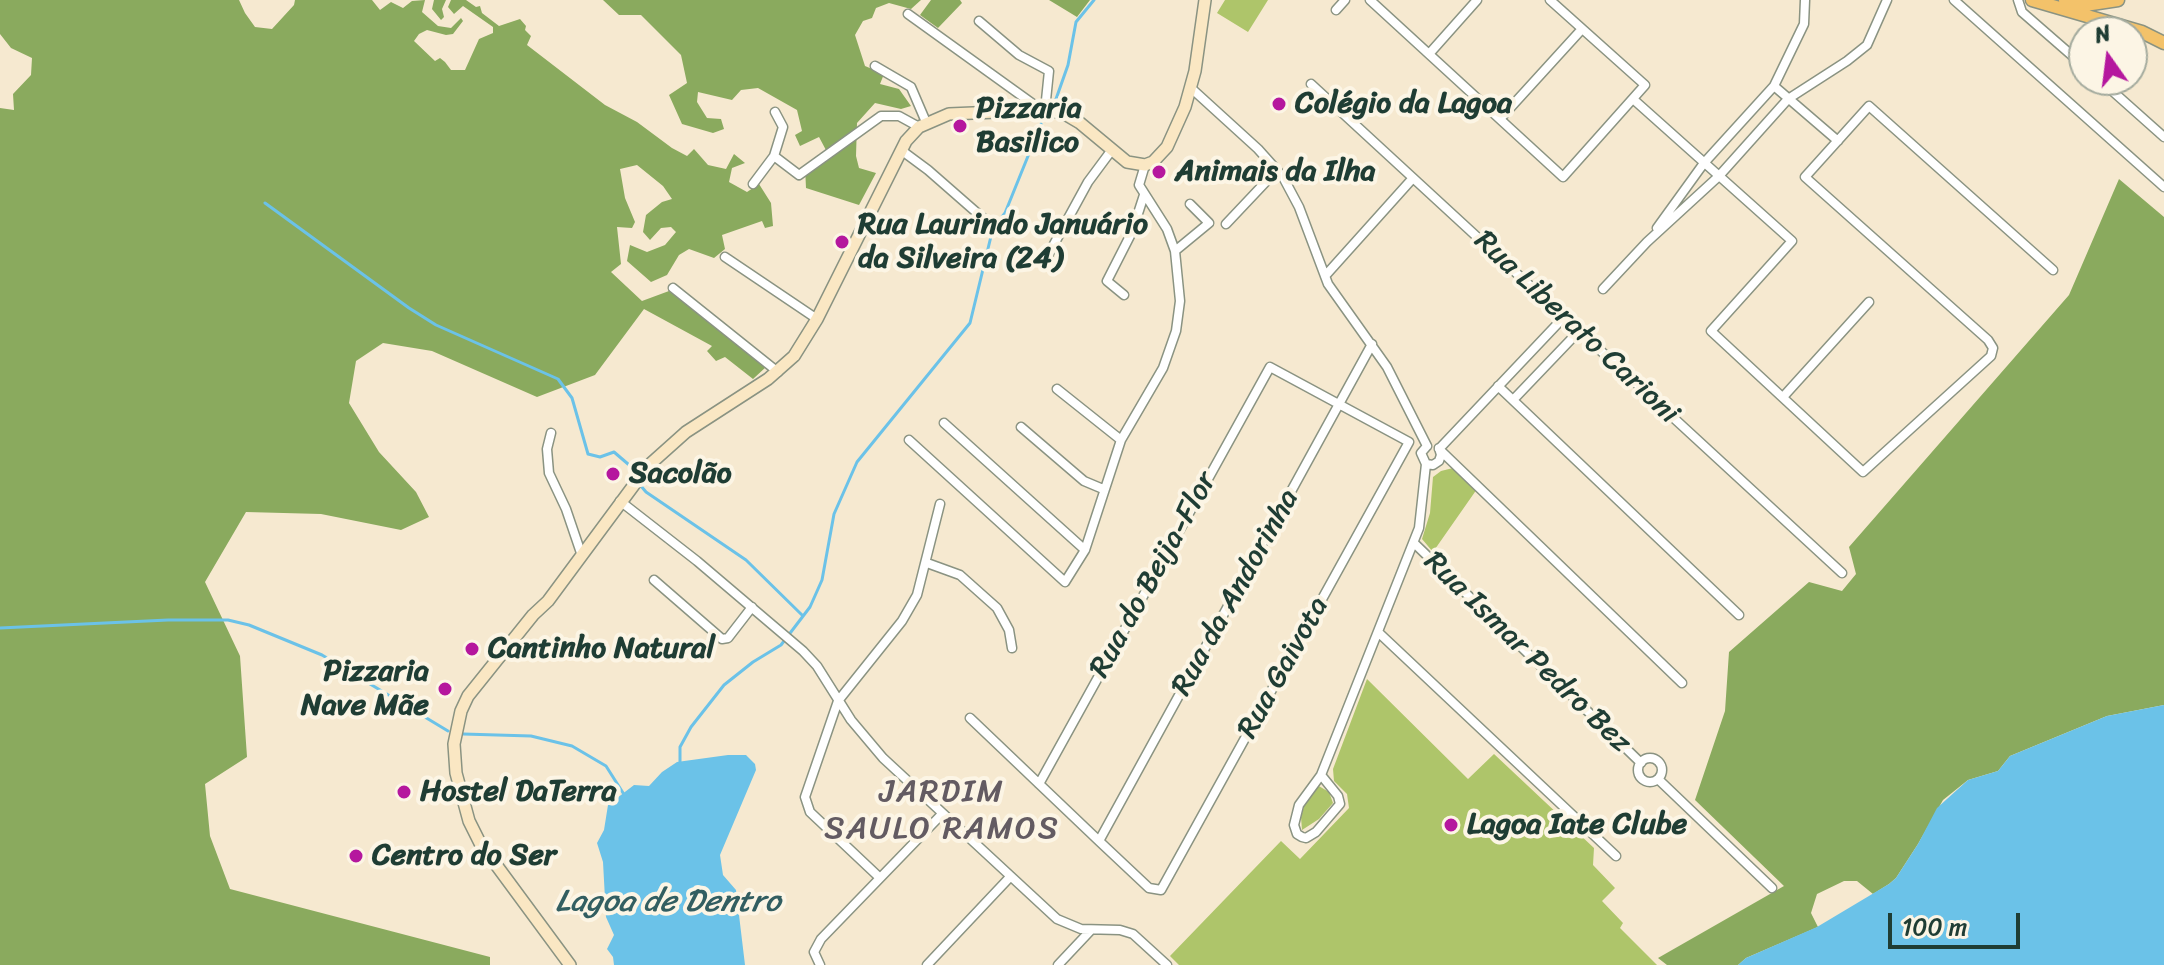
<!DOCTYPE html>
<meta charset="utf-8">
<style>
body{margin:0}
#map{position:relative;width:2164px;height:965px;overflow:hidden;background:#f6e9d0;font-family:Sriracha,sans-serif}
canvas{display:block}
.north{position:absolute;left:2068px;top:16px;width:80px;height:80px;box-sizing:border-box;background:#fcf5e5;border:2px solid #a4ab9e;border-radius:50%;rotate:346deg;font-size:22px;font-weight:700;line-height:32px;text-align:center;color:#1f3d34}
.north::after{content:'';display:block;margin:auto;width:28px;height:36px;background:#b5179e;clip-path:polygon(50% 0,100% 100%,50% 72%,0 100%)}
.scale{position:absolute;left:1888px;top:913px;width:132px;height:36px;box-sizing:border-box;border:4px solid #1f3d34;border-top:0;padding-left:10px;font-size:24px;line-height:28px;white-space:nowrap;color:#1f3d34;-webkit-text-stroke:6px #fcf5e5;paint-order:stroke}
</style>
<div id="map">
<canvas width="2164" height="965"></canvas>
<div class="north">N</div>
<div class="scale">100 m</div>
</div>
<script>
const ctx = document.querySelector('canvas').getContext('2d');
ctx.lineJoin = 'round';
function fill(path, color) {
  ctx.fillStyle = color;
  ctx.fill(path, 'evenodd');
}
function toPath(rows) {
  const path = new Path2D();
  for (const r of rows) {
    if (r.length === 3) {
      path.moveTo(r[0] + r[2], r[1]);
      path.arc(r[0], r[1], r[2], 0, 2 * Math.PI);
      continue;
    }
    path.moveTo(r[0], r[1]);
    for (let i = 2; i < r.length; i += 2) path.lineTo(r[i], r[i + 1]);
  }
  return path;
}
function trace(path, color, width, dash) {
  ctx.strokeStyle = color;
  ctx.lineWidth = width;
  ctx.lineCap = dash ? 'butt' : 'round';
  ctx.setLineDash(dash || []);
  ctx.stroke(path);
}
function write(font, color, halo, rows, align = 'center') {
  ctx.font = font + ' Sriracha,sans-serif';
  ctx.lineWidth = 8;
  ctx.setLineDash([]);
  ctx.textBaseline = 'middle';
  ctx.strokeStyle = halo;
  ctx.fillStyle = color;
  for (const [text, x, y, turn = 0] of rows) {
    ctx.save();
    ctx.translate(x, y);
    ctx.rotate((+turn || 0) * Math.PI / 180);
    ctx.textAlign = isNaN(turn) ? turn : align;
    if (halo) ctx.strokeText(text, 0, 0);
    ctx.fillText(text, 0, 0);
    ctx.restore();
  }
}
fill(toPath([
 [1225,0,1268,0,1248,32,1217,13],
 [1453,468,1477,489,1433,552,1422,539,1430,513,1433,477,1441,471],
 [1367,679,1468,779,1494,754,1594,848,1593,865,1615,888,1602,901,1623,923,1620,928,1657,965,1179,965,1170,956,1281,841,1300,859,1349,808,1347,794,1334,781,1333,769],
 [1317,785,1329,792,1333,803,1319,819,1302,830,1301,817,1306,799]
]), '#aec56a');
fill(toPath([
 [0,0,239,0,245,13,255,27,272,29,294,5,295,0,372,0,380,10,391,2,403,8,412,1,425,0,422,12,438,26,451,28,461,18,463,21,453,34,446,35,427,30,419,34,414,41,435,61,440,58,445,62,451,70,465,70,479,39,493,33,493,27,463,6,454,14,448,7,451,0,446,0,442,9,444,17,441,20,432,9,434,0,466,0,476,7,480,6,482,13,499,26,520,19,526,26,525,30,531,36,527,45,605,105,637,122,672,148,687,156,694,149,708,165,726,169,734,154,745,163,732,168,729,182,747,192,759,184,771,203,773,226,765,228,762,221,722,235,725,249,714,258,689,249,679,255,667,275,651,282,627,261,630,245,647,252,665,245,676,232,671,227,661,228,650,240,643,232,646,215,662,202,672,199,663,186,637,165,620,169,625,198,635,222,632,228,617,227,621,264,611,272,642,301,669,291,766,367,753,379,725,357,716,361,707,351,712,346,644,309,595,375,537,397,432,351,383,343,356,361,349,403,379,452,416,492,429,517,401,530,321,514,246,512,205,582,240,656,247,757,205,784,210,836,230,889,490,957,490,965,0,965,0,108,14,110,13,94,31,75,32,58,11,48,0,34],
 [603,0,921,0,911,9,889,3,876,8,872,18,863,21,855,35,865,66,884,74,880,84,899,89,911,106,901,109,875,103,857,123,856,156,859,168,876,173,859,205,806,188,805,167,827,152,819,137,800,146,795,135,802,131,797,110,758,88,741,90,732,100,698,92,697,102,707,118,721,119,724,129,713,133,682,124,669,95,687,83,681,55,641,15,619,15],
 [931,0,960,0,962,3,938,28,920,15],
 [1049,0,1090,0,1077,17],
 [2119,179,2164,217,2164,705,2107,716,2010,756,1998,771,1968,780,1943,800,1918,844,1896,878,1889,884,1873,894,1857,881,1844,881,1817,894,1811,913,1818,927,1746,958,1738,965,1667,965,1658,958,1784,886,1695,800,1725,711,1729,652,1809,582,1842,591,1856,574,1849,547,2069,295]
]), '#8aaa5e');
fill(toPath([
 [2164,705,2164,965,1738,965,1746,958,1817,927,1889,884,1896,878,1918,844,1937,808,1968,780,1998,771,2010,756,2107,716],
 [728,755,746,755,755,764,756,770,720,855,723,875,736,890,745,965,614,965,613,957,607,949,614,935,606,917,603,862,597,843,604,830,608,805,634,785,649,786,662,772,677,762]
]), '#6bc2e8');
trace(toPath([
 [1056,99,1068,65,1076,22,1094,0],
 [265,203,409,308,436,325,558,379,572,398,588,454,600,457,614,452,635,470],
 [641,486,646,492,746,560,802,615],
 [0,628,168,620,228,620,249,625,322,655,448,731],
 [463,734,531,736,572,746,606,766,625,796],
 [680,763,680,747,691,727,724,685,753,662,781,645,810,607,822,580,834,514,857,462,970,323,993,228,1005,213,1041,124]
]), '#6bc2e8', 3);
const minor = toPath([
 [1370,0,1563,177,1645,85,1550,0],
 [1954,0,2164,187],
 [2018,0,2022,12,2084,66],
 [1336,10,1345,0],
 [908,14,1040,109],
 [979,21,1019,55,1049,71,1045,110],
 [1429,54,1477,0],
 [875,66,911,87,926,122],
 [2100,80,2164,137],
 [1311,84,1842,573],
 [1774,86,1838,141],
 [1191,88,1258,149,1283,177,1299,207,1328,284,1387,367,1427,446],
 [1633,99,1792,241,1711,331,1863,472,1991,356,1993,348,1988,340,1805,177,1869,106,2053,270],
 [775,112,783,127,774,156,799,175,881,116,899,116,919,127],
 [1500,119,1582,29],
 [901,150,928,170,984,219],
 [753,184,774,156],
 [1226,224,1277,170],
 [1657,228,1704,163,1774,86,1804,24,1805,0],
 [1175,251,1209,223,1190,204],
 [725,257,817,319],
 [1047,257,1088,182,1111,151],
 [1325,276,1413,178],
 [673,288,778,372],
 [1603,289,1647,242,1719,176,1788,99,1847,61,1867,45,1887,0],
 [1124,295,1107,281,1132,232,1144,195],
 [1564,317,1439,449,1682,683],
 [1498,386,1739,615],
 [1057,389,1121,440],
 [1783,397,1869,302],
 [1513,400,1579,331],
 [944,423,1085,550],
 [1021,427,1084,481,1103,489],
 [551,433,547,449,549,473,566,509,581,553],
 [909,440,1065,582,1085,550,1121,440,1163,368,1176,331,1180,301,1175,251,1167,229,1139,185,1145,165],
 [1426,464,1433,465,1439,461,1441,455,1439,448],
 [620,501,697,561,803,651,817,666,851,720,883,758,1057,919,1081,929,1120,930,1133,934,1167,965],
 [1414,543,1641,763],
 [927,563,960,575,997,608,1009,630,1012,648],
 [654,580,722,639,728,638,752,607],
 [1378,632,1616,856],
 [970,718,1099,841,1149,888,1161,890,1409,442,1270,367,1039,784],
 [1650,770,12],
 [1321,775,1338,796,1340,804,1316,832,1306,838,1302,837,1297,834,1294,825,1299,805,1321,775,1419,528,1426,464,1421,453,1427,446],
 [1658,779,1772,888],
 [1099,841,1372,344],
 [880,878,810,812,805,797,838,701,902,621,917,595,940,504],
 [820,965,814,952,821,939,942,814],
 [927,965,1010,877],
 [1058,965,1091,930]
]);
const secondary = toPath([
 [570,965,480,843,469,821,456,773,454,744,461,711,468,696,533,615,548,601,648,466,686,432,768,379,794,356,817,319,906,141,919,127,949,114,1045,110,1063,113,1080,123,1127,162,1145,165,1153,162,1167,147,1185,107,1195,71,1205,0]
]);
const primary = toPath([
 [2032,0,2142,32,2164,43],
 [2065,0,2085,5,2118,0]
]);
trace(minor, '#8a9382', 11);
trace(secondary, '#8a9382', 14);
trace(primary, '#8a9382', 15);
trace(minor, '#fff', 8);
trace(secondary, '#fae7c3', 11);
trace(primary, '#f3c26a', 12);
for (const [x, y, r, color] of [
 [1279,104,8,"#b5179e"],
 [960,126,8,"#b5179e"],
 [1159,172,8,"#b5179e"],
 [842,242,8,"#b5179e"],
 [613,474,8,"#b5179e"],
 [472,649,8,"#b5179e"],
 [445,689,8,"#b5179e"],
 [404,792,8,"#b5179e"],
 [1451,825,8,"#b5179e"],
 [356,856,8,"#b5179e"]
]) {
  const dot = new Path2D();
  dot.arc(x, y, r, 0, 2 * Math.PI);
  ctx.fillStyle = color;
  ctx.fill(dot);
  trace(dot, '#fcf5e5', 3);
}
write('bold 30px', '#1f3d34', '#fcf5e5', [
 ["Colégio da Lagoa",1295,104],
 ["Pizzaria",976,109],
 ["Basilico",976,143],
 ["Animais da Ilha",1175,172],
 ["Rua Laurindo Januário",858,225],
 ["da Silveira (24)",858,259],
 ["Sacolão",629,474],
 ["Cantinho Natural",488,649],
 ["Pizzaria",429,672,"right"],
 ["Nave Mãe",429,706,"right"],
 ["Hostel DaTerra",420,792],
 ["Lagoa Iate Clube",1467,825],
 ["Centro do Ser",372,856]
], 'left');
write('30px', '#1f3d34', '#fcf5e5', [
 ["Rua Liberato Carioni",1576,328,43],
 ["Rua do Beija-Flor",1154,575,-61],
 ["Rua da Andorinha",1236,593,-61],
 ["Rua Ismar Pedro Bez",1527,653,44],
 ["Rua Gaivota",1284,668,-61]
]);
ctx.letterSpacing = '2px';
write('32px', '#635b62', '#fcf5e5', [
 ["JARDIM",942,793],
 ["SAULO RAMOS",942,830]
]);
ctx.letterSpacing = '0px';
write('italic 32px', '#325e61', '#fcf5e5', [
 ["Lagoa de Dentro",668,903]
]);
</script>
